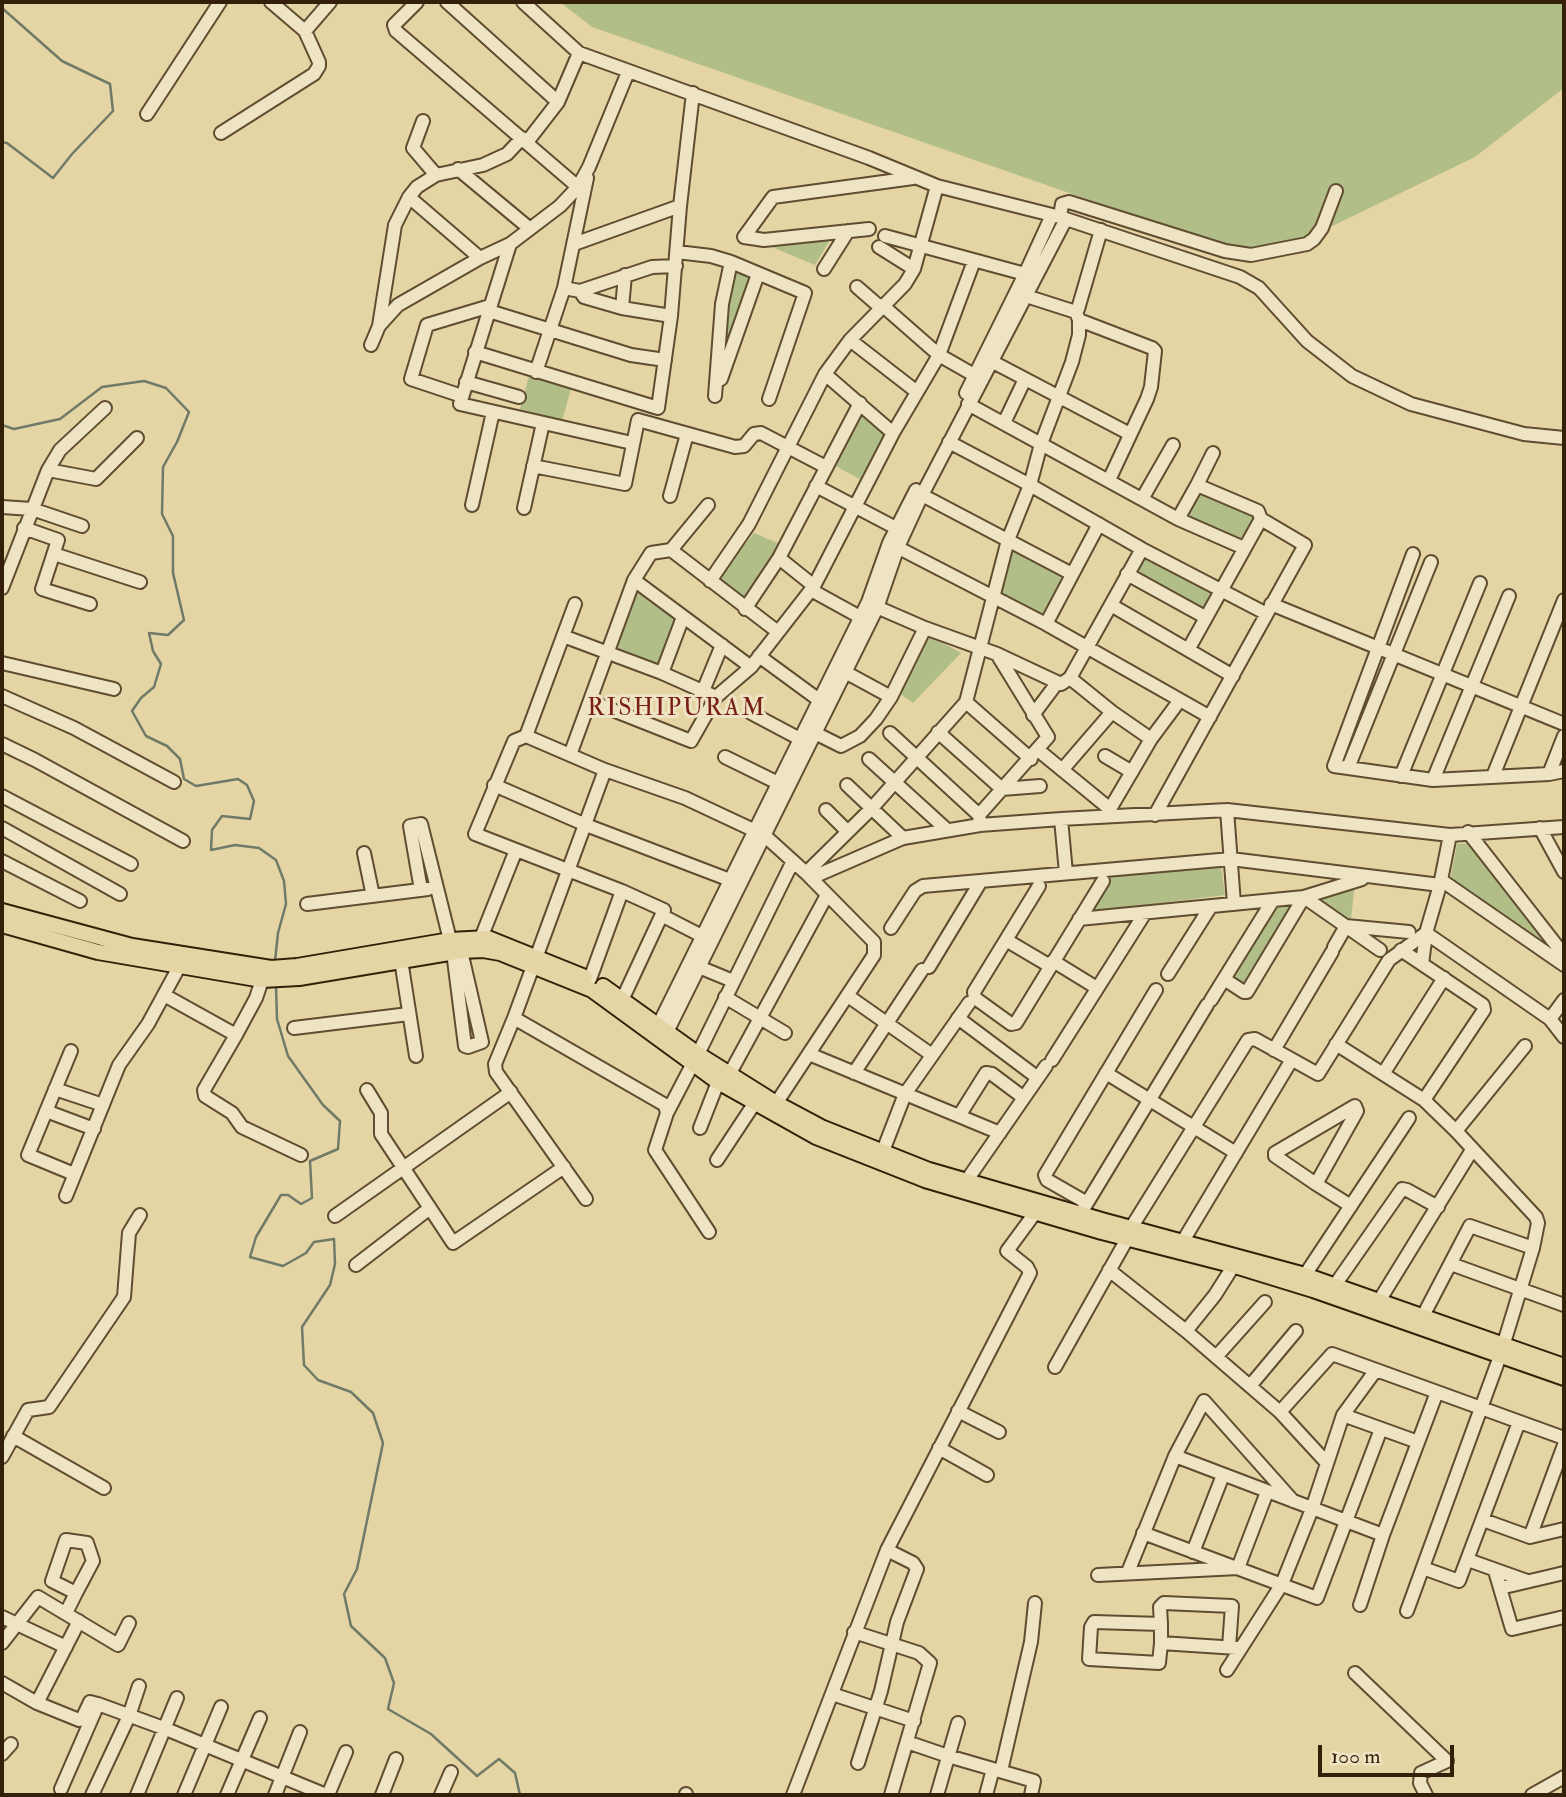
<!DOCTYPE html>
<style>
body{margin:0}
#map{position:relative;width:1566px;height:1797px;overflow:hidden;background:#e5d5a4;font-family:"IM FELL Double Pica",serif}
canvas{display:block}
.frame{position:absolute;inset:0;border:4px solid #341f09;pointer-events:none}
.scale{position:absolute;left:1318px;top:1745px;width:136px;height:32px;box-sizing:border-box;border:4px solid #341f09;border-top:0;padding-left:9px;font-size:21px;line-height:24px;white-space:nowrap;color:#341f09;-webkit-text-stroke:5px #eee4c4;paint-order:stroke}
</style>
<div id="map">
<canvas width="1566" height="1797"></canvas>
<div class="frame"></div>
<div class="scale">100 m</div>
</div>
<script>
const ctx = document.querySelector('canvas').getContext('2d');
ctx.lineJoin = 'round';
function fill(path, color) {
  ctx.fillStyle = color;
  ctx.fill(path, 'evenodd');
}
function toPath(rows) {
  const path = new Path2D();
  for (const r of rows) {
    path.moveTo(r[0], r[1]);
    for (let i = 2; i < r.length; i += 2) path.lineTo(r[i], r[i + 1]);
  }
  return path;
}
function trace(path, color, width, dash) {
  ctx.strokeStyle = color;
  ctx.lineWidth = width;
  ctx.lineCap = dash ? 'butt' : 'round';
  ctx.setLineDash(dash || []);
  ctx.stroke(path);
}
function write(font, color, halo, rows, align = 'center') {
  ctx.font = font + ' "IM FELL Double Pica",serif';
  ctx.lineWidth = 6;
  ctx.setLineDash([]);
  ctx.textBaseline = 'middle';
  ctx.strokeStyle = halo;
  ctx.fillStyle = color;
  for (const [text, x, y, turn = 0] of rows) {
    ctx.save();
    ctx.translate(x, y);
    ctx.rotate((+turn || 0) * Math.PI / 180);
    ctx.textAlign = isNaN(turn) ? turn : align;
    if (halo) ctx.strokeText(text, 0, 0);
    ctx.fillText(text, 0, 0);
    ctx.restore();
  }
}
fill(toPath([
 [560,2,1564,2,1564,88,1475,157,1262,260,592,27],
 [831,238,815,265,772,247,773,244],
 [733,269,753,277,730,346,722,344],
 [529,376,571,389,562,421,519,412],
 [861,411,888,432,863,481,834,465],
 [1201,489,1257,516,1242,544,1185,519],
 [754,533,782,545,745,602,718,580],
 [1011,547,1065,576,1043,617,997,592],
 [1145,556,1213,592,1203,609,1134,574],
 [638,588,676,616,658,668,614,652],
 [927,634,961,653,913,703,899,693],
 [1469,843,1543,936,1537,942,1449,886,1457,844],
 [1221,866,1225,895,1089,912,1088,909,1109,876],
 [1355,882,1351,919,1338,918,1310,898,1338,895],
 [1290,900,1290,906,1242,987,1224,975,1267,902]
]), '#b1be88');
trace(toPath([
 [2,8,62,61,110,84,113,111,72,154,53,178,7,143,2,142],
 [2,425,14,429,60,419,102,387,144,381,166,388,189,412,177,442,163,467,162,514,173,536,173,573,184,620,168,635,149,633,153,651,161,664,154,687,141,698,132,711,146,736,167,746,180,759,184,779,196,786,238,779,247,785,254,801,250,819,222,816,212,830,211,850,235,845,259,848,276,860,284,881,286,904,278,933,275,961],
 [276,986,277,1019,288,1056,323,1105,340,1121,338,1149,310,1161,312,1198,301,1204,288,1195,281,1195,256,1237,250,1257,283,1266,306,1253,314,1242,334,1239,335,1264,330,1285,302,1327,304,1365,318,1380,351,1392,373,1413,383,1443,357,1569,344,1594,351,1626,385,1658,394,1683,388,1709,431,1734,477,1776,499,1759,515,1773,520,1795]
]), '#6f7b68', 2.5);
const minor = toPath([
 [271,2,305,31],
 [417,2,394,25,396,31,578,187],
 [447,2,558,102],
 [523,2,579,53,869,158,937,186,1060,217,1240,277,1259,288,1307,341,1352,376,1411,404,1524,434,1564,438],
 [147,114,220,2],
 [423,121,413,148,436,175],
 [221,133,314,74,319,66,319,62,305,31,330,2],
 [527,142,558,102,579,53],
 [458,169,529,228],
 [409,197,480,258],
 [1060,217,1062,204,1069,202,1225,251,1251,255,1307,244,1314,239,1322,228,1336,191],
 [869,229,764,240,744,237,773,197,913,178],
 [885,236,1025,274],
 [510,244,460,404,632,443],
 [574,244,680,206],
 [879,247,914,269],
 [677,252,711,256,731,262,805,293,769,399],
 [824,269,848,231],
 [857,287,880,307],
 [564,288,580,291,652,267,676,266],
 [580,291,584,297,622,308,671,316],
 [1026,296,1076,312,1078,309,1101,230],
 [882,305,939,355,974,375],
 [622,308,625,275],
 [489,311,631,355,665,360],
 [1079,320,1152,348,1155,351,1151,387,1147,399,1109,480],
 [379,326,395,225,409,197,417,187,436,175,483,165,507,154,522,138],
 [850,340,917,392],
 [371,345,379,326,398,305,480,258,510,244,560,206,578,187,589,167,628,72],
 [475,352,658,408,671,316,680,206,693,93],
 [991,361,1130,434],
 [536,372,564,288,587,178],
 [825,374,893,433],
 [721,379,758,274],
 [466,382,519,397],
 [966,393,1025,274,1052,215],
 [462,396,411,379,427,325,490,306],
 [715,396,722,304,731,262],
 [968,404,1178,519,1244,548],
 [1004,423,1025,379],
 [949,442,1030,485,1142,549,1265,613],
 [533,466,625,484,638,420,735,447,744,446,754,434,761,433,826,467],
 [48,470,96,479,137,438],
 [1197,485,1213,453],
 [816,486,896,528],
 [922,495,1072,574],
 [670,496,687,434],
 [1142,499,1173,445],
 [472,505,493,412],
 [2,507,32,509,82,526],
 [524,508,543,423],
 [24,528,58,540,42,589,90,604],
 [893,545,1046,624,1210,717],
 [671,550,778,632],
 [54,554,140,582],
 [1413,554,1334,766,1433,780,1549,774,1564,771],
 [779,558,814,586],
 [1127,574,1205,617],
 [634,580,751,667],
 [710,581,749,524,825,374,850,340,905,284,914,269,937,186],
 [2,588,48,470,60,450,105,408],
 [811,590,860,617],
 [575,604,526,736,514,741,475,834,622,891,664,910,623,998],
 [1271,604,1564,724],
 [872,605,925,628,997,654,1061,684,1070,678,1142,549],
 [1111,605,1233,676],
 [745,609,779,558,860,403],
 [1046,624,1099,524],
 [563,636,662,673,716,697],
 [1188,650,1261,519],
 [759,656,819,700],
 [2,663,114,689],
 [845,672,891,697],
 [662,673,683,617],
 [1070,678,1112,712,1151,739,1110,809],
 [703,691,722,645],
 [2,696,74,728,174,782],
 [590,701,691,741,716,697,751,667,814,586,893,433,939,355,974,261],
 [966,702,1031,759],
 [751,713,800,739],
 [1033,715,1057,683],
 [938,732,1002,789,1040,786],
 [815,733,841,746,860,736,876,719,891,697,925,628],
 [890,733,979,815,980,823],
 [526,736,605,770,685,798,764,835,806,873,874,942,874,955,771,1111],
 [1151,739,1180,700],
 [2,744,35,760,183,841],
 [1038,750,1110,809,1110,816],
 [570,755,634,580,651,553,671,550,708,505],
 [1105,756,1132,772],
 [725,757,778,783],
 [869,759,946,829],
 [1348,768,1431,562],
 [1062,770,1112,712],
 [1549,774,1564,736],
 [1401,776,1480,583],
 [1493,776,1564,600],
 [1433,780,1509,596],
 [494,785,586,825,730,880],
 [847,785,903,838],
 [2,796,131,864],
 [826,810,847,831],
 [1227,810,1234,904],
 [979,815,1048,737,997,654],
 [1155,815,1305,545,1261,519,1258,511,1197,485,1178,519],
 [1061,819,1066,873],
 [2,828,120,894],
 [1540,828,1564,872],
 [1468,832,1564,955],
 [364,853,373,896],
 [2,861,80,901],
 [806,873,872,808,966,702,1008,540,1030,485,1041,444,1072,362,1079,335,1079,320,1076,312],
 [811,878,903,838,980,825,1061,819,1227,810,1450,835],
 [1441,880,1564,965],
 [1039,886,974,992,975,998,1011,1024,1016,1023,1103,881],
 [421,890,410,826,421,824,450,940],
 [307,904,428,889],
 [663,916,702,936],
 [1079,919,1304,897,1362,879],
 [891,928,915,891,923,886,1231,859,1440,885],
 [1426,933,1550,1019,1564,1037],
 [481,938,516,850],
 [1006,940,1050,966],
 [1334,947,1346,926,1409,932],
 [1401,950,1422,964,1426,933,1440,885,1450,835,1564,827],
 [453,952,465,1046,468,1047,482,1042,461,951],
 [401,960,416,1056],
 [1053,961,1097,988],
 [1422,964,1483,1005,1484,1010,1424,1100],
 [699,967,733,981],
 [929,967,981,881],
 [1168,974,1211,906],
 [590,979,622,891],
 [1224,979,1244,992,1247,992,1304,897,1380,950],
 [164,995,236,1035,204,1090,205,1096,232,1113,242,1127,301,1155],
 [848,996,932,1055],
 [725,997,785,1033],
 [1211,1000,1273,900],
 [514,1018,665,1105,667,1113,655,1150,709,1232],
 [958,1018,1038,1078],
 [1550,1019,1564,1000],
 [294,1028,409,1014],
 [655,1032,868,602,889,543,916,490],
 [236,1035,256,998,262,980,262,971],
 [664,1038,877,608,898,547,922,495,1066,219],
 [1336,1044,1424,1100,1456,1131,1536,1217,1538,1223,1533,1248,1500,1356,1407,1611],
 [1274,1050,1332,952],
 [71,1051,28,1155,74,1174],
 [698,1054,793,861],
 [809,1054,1000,1133],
 [1052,1060,1145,913],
 [854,1073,922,970],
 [1106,1073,1236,1153],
 [1383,1074,1444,978],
 [729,1075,827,895],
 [55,1089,103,1105],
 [367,1090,381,1113,381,1134,453,1243,564,1167],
 [46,1111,94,1129],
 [667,1113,692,1065],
 [959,1116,986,1073,992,1074,1024,1098],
 [700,1128,718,1082],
 [1456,1131,1525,1046],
 [883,1151,905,1094,969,1003],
 [717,1160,754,1104],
 [967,1180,1046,1066],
 [1316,1184,1357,1111,1355,1106,1275,1153,1275,1156,1316,1184,1351,1206],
 [66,1196,119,1065,148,1024,179,967],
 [586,1199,496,1072,495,1064,514,1018,605,770],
 [1087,1203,1047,1180,1045,1175,1156,990],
 [1084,1208,1207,1005],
 [335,1216,511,1092],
 [1131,1228,1248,1040,1255,1039,1318,1074,1389,960,1426,933],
 [1183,1241,1291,1061],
 [1451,1264,1564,1305],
 [356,1265,430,1208],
 [1109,1270,1186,1331,1280,1412,1326,1462],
 [1305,1275,1409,1118],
 [1335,1285,1402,1189,1407,1190,1438,1207],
 [1379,1301,1472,1150],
 [1423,1316,1470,1226,1533,1248],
 [1186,1331,1215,1295,1239,1257],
 [1216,1357,1265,1302],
 [1055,1367,1127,1239],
 [1250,1386,1296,1331],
 [958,1411,999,1432],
 [1280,1412,1332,1354,1564,1438],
 [1343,1415,1418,1442],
 [13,1436,104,1488],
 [939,1448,987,1475],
 [1175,1456,1383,1535],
 [2,1457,28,1410,49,1407,124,1297,129,1233,140,1215],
 [1483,1520,1530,1537,1564,1529],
 [1143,1533,1317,1598,1381,1429],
 [1530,1537,1564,1445],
 [1193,1552,1223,1475],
 [1468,1560,1527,1581],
 [1423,1568,1459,1581,1519,1422],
 [1495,1571,1512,1629,1564,1617],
 [1128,1572,1175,1456,1204,1401,1293,1501],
 [1098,1575,1238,1568,1267,1492],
 [1500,1588,1564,1573],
 [1360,1605,1383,1535,1437,1392],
 [66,1613,76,1593,93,1561,87,1543,66,1540,52,1581,76,1593],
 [2,1617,66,1647],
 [1161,1624,1094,1622,1091,1627,1089,1659,1159,1663,1161,1643,1161,1624,1160,1607,1164,1603,1232,1606,1229,1647],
 [854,1632,919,1653,930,1663,891,1795],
 [2,1643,38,1597,118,1645,129,1623],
 [1161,1643,1237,1648],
 [1227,1670,1282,1584,1312,1509,1343,1415,1376,1370],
 [1355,1673,1447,1761,1421,1773,1420,1783,1426,1795],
 [2,1683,37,1703,79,1720,82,1719,90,1702,98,1704,166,1729,326,1795],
 [832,1694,914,1721],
 [37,1703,79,1621],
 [907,1742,948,1756,1034,1781,1031,1795],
 [2,1754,11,1744],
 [858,1763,881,1691,897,1622,917,1569,913,1563,887,1550],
 [1001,1771,1031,1642,1035,1603],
 [61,1789,98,1704],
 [92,1795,129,1716,139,1686],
 [137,1795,177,1698],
 [184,1795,221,1707],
 [227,1795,260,1718],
 [275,1795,300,1732],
 [328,1795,346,1752],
 [382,1795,396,1759],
 [441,1795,451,1772],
 [686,1795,686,1794],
 [793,1795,887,1550,1030,1273,1027,1267,1007,1251,1035,1213],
 [937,1795,958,1723],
 [986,1795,993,1769],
 [1532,1795,1564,1777]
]);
const major = toPath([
 [2,911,132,946,271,968,297,966,450,940,488,938,585,977],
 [2,925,98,952,262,980,299,978,461,951,483,950,500,953,592,990,718,1082,816,1137,925,1180,1102,1232,1235,1266,1313,1290,1564,1378],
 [603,986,698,1054,776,1103,821,1127,929,1170,1105,1221,1305,1275,1564,1366]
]);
trace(minor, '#604c30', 16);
trace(major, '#341f09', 18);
trace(minor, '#eee4c4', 12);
trace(major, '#e5d5a4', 14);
ctx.letterSpacing = '2px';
write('24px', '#7a1f14', '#eee4c4', [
 ["RISHIPURAM",677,710]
]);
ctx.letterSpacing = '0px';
</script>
